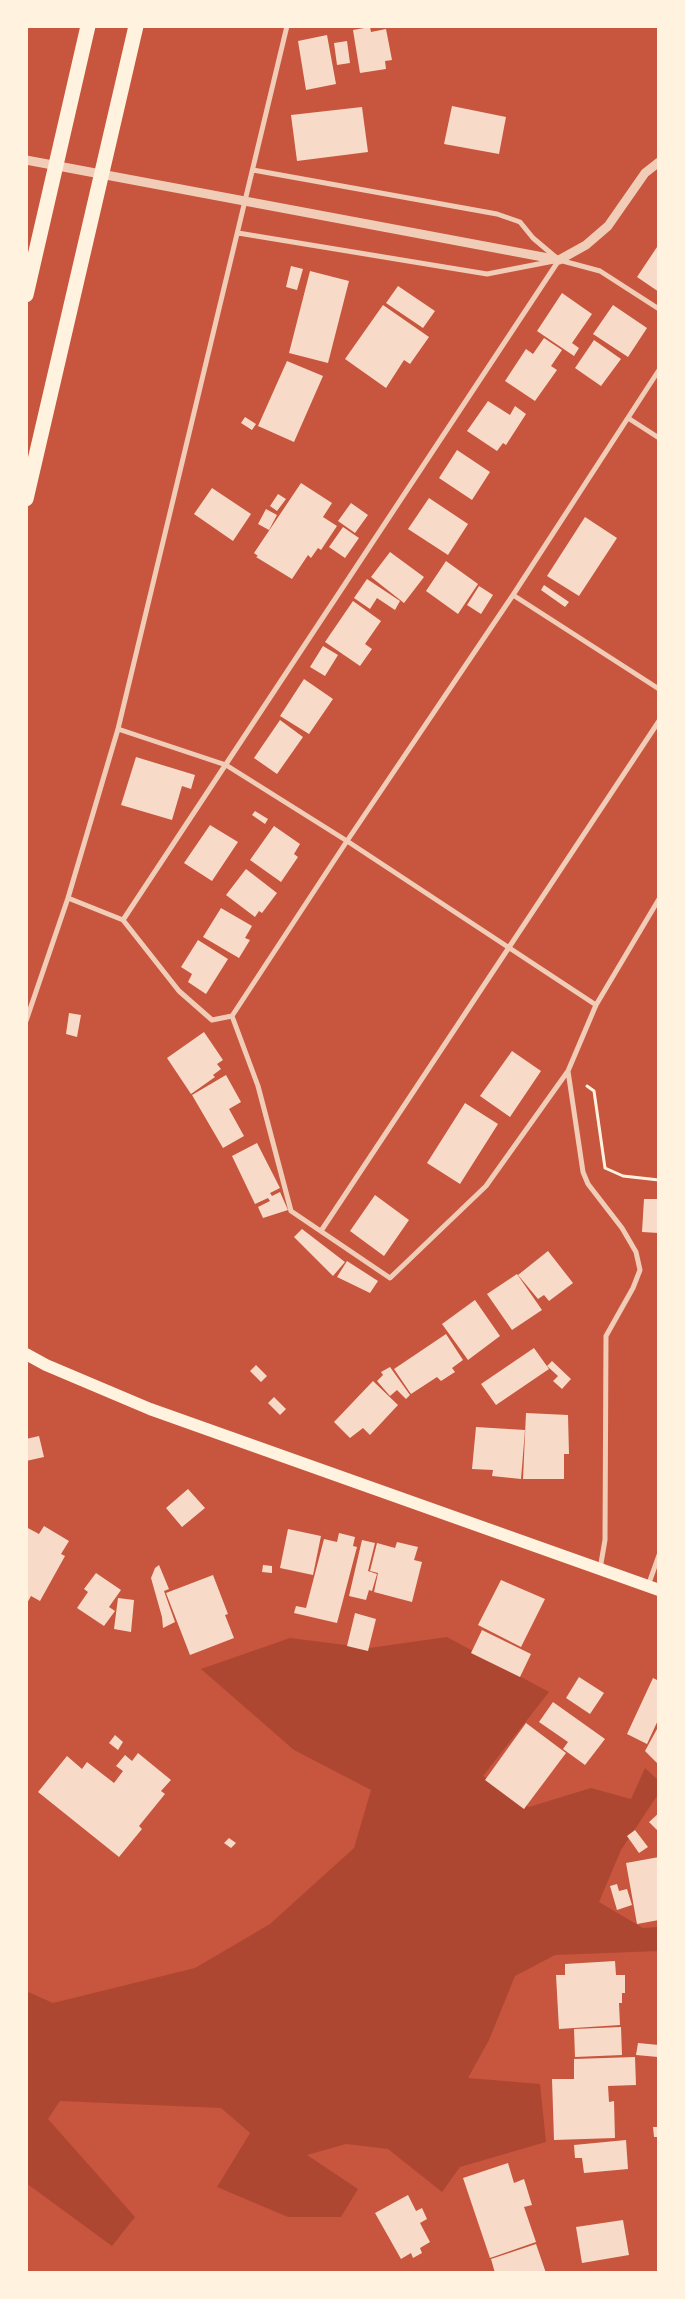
<!DOCTYPE html>
<style>
body{margin:0}
#map{position:relative;width:685px;height:2299px;overflow:hidden;background:#c8553d;font-family:"DejaVu Sans",sans-serif}
canvas{display:block}
.frame{position:absolute;inset:0;border:28px solid #fff3e0;pointer-events:none}
</style>
<div id="map">
<canvas width="685" height="2299"></canvas>
<div class="frame"></div>
</div>
<script>
const ctx = document.querySelector('canvas').getContext('2d');
ctx.lineJoin = 'round';
function fill(path, color) {
  ctx.fillStyle = color;
  ctx.fill(path, 'evenodd');
}
function toPath(rows) {
  const path = new Path2D();
  for (const r of rows) {
    path.moveTo(r[0], r[1]);
    for (let i = 2; i < r.length; i += 2) path.lineTo(r[i], r[i + 1]);
  }
  return path;
}
function trace(path, color, width, dash) {
  ctx.strokeStyle = color;
  ctx.lineWidth = width;
  ctx.lineCap = dash ? 'butt' : 'round';
  ctx.setLineDash(dash || []);
  ctx.stroke(path);
}
fill(toPath([
 [447,1637,549,1692,483,1776,529,1807,591,1788,631,1799,645,1768,659,1781,659,1793,621,1850,599,1902,643,1928,659,1927,659,1951,555,1955,515,1976,489,2040,468,2078,540,2084,546,2142,460,2167,442,2192,388,2149,346,2144,307,2155,358,2189,341,2217,288,2217,217,2187,250,2133,221,2108,60,2101,48,2119,135,2217,112,2246,26,2183,26,1991,53,2003,195,1968,270,1924,354,1848,371,1790,294,1750,201,1669,290,1638,369,1648]
]), '#ae4732');
fill(toPath([
 [370,27,371,32,386,29,392,60,385,61,386,69,360,73,353,30],
 [327,35,336,84,306,90,298,41],
 [347,41,350,63,337,65,334,43],
 [452,106,506,117,499,154,444,144],
 [362,107,368,152,297,161,291,115],
 [659,244,659,292,637,277],
 [291,266,303,269,297,290,286,287],
 [310,271,349,281,328,363,289,353],
 [398,286,435,311,423,328,386,303],
 [562,293,592,314,572,343,579,348,574,356,537,331],
 [383,305,429,337,410,364,404,360,386,388,345,359],
 [613,305,647,328,628,357,593,334],
 [544,338,562,350,551,366,557,370,535,401,505,381,526,349,533,354],
 [594,340,621,359,601,386,575,368],
 [287,361,323,376,294,442,258,426],
 [488,401,510,415,515,406,526,414,506,445,503,443,497,451,467,431],
 [245,417,256,424,252,430,241,423],
 [457,450,490,472,472,500,439,478],
 [301,483,332,503,323,517,337,526,321,550,318,548,311,558,308,555,292,579,256,557,258,556,254,553],
 [212,488,251,514,233,541,194,514],
 [278,494,286,499,277,511,270,506],
 [429,498,468,524,448,555,408,529],
 [351,503,368,515,355,533,338,521],
 [266,509,277,515,269,530,258,524],
 [585,517,617,538,579,596,547,576],
 [343,527,359,538,345,558,329,547],
 [390,552,424,577,404,603,371,577],
 [446,561,478,584,458,614,426,591],
 [367,579,400,601,395,610,377,598,370,609,354,598],
 [544,585,569,602,565,607,541,590],
 [479,586,493,595,481,614,467,605],
 [353,601,381,621,365,644,372,649,360,666,325,642],
 [323,646,338,655,325,676,310,667],
 [304,679,333,699,309,734,280,716],
 [280,720,303,737,277,774,254,758],
 [136,757,195,775,191,789,182,786,172,820,121,805],
 [255,811,268,819,265,824,252,815],
 [210,825,238,842,212,881,184,863],
 [274,826,300,844,294,854,298,857,281,882,250,860],
 [246,869,277,893,262,913,259,911,255,917,226,895],
 [221,908,252,926,245,938,250,940,239,958,203,937],
 [198,940,228,959,206,994,188,982,192,974,181,967],
 [69,1013,81,1015,77,1037,66,1034],
 [204,1032,223,1060,217,1064,221,1069,213,1075,215,1077,191,1094,167,1058],
 [512,1051,541,1071,510,1117,480,1096],
 [226,1075,241,1102,229,1109,244,1136,223,1148,192,1095],
 [465,1103,498,1124,460,1184,427,1163],
 [257,1143,280,1188,270,1193,272,1196,280,1192,288,1210,263,1218,258,1207,270,1201,268,1198,255,1204,232,1156],
 [375,1195,409,1220,384,1256,350,1231],
 [644,1199,659,1199,659,1233,642,1232],
 [302,1229,345,1262,333,1276,294,1237],
 [548,1251,573,1283,549,1301,544,1295,538,1299,518,1275],
 [347,1261,378,1281,370,1293,337,1277],
 [517,1274,542,1310,512,1330,487,1294],
 [475,1300,500,1336,468,1360,442,1324],
 [446,1334,463,1360,452,1368,455,1372,441,1381,437,1377,411,1394,394,1369],
 [534,1348,549,1369,496,1405,481,1384],
 [552,1361,571,1379,562,1389,553,1381,558,1376,547,1366],
 [256,1365,267,1376,261,1382,250,1371],
 [390,1367,410,1395,406,1399,397,1390,390,1396,377,1381,383,1375,381,1372],
 [373,1381,398,1405,370,1435,363,1428,350,1438,334,1422],
 [274,1397,286,1409,280,1415,268,1403],
 [526,1413,568,1415,569,1454,564,1454,564,1479,523,1479],
 [476,1427,525,1430,521,1479,492,1476,493,1470,472,1469],
 [39,1436,44,1457,26,1461,26,1439],
 [188,1489,205,1508,182,1527,166,1508],
 [44,1526,69,1541,61,1554,65,1556,40,1601,31,1596,26,1605,26,1527,39,1534],
 [288,1529,321,1536,313,1575,280,1568],
 [339,1533,355,1537,353,1546,357,1547,337,1623,294,1613,296,1606,306,1608,324,1539,337,1542],
 [362,1540,375,1543,368,1571,377,1574,372,1591,369,1590,366,1600,349,1596],
 [397,1542,418,1547,414,1560,422,1562,412,1602,374,1592,378,1573,370,1571,377,1543,395,1548],
 [159,1565,169,1589,164,1591,175,1622,163,1628,162,1617,151,1578,155,1568],
 [263,1565,272,1566,272,1573,262,1572],
 [96,1573,121,1590,109,1607,115,1611,104,1626,77,1608,88,1592,84,1589],
 [213,1575,228,1614,225,1615,234,1638,190,1655,166,1593],
 [501,1580,545,1599,521,1647,478,1625],
 [118,1598,134,1600,131,1632,114,1629],
 [355,1613,376,1619,368,1651,347,1646],
 [482,1630,531,1654,520,1677,471,1653],
 [579,1677,604,1693,590,1714,566,1698],
 [653,1678,659,1681,659,1718,647,1744,627,1734],
 [553,1702,605,1739,585,1765,563,1749,568,1742,539,1722],
 [526,1723,566,1753,524,1809,485,1780],
 [657,1729,659,1730,659,1765,645,1751],
 [115,1735,123,1742,118,1750,109,1743],
 [138,1753,171,1780,161,1791,165,1794,139,1826,142,1829,119,1857,38,1792,67,1756,82,1769,87,1762,114,1783,123,1771,116,1766,125,1755,132,1761],
 [659,1813,659,1832,649,1822],
 [635,1830,648,1847,639,1853,627,1836],
 [229,1838,236,1843,231,1848,224,1843],
 [659,1857,659,1920,637,1924,626,1863],
 [617,1884,619,1891,627,1889,632,1905,617,1910,610,1886],
 [615,1961,616,1975,625,1975,625,1993,622,1993,622,2003,619,2003,620,2025,559,2029,556,1975,565,1975,565,1964],
 [621,2027,622,2055,575,2057,574,2029],
 [638,2043,659,2045,658,2057,636,2055],
 [635,2057,636,2085,608,2086,609,2102,614,2101,615,2138,554,2140,552,2079,574,2079,574,2059],
 [653,2127,659,2127,659,2137,654,2137],
 [626,2140,628,2169,584,2173,582,2158,575,2158,574,2145],
 [508,2163,514,2183,524,2179,532,2205,524,2207,536,2242,490,2258,463,2178],
 [408,2195,416,2211,422,2208,427,2219,420,2223,430,2242,420,2248,422,2253,413,2258,411,2253,401,2259,375,2213],
 [623,2220,629,2255,582,2263,576,2227],
 [536,2244,546,2273,495,2273,491,2259]
]), '#f7dbc8');
trace(toPath([
 [587,1086,594,1091,605,1168,623,1176,659,1180]
]), '#fff3e0', 3);
trace(toPath([
 [238,233,487,274,559,260,600,271,659,309],
 [628,418,659,438],
 [513,595,659,689],
 [118,729,226,765,347,841,596,1005,568,1071,583,1172,588,1184,622,1228,636,1252,640,1270,633,1288,606,1336,605,1540,600,1569],
 [68,898,123,920,559,260,533,238,520,222,497,214,253,170],
 [123,920,179,991,212,1020,232,1016],
 [596,1005,659,899],
 [26,1021,68,898,118,729,287,26],
 [568,1071,486,1186,390,1278,291,1211,258,1086,232,1016,347,841,513,595,659,370],
 [321,1231,659,721],
 [648,1586,659,1555]
]), '#f1ccb7', 5);
trace(toPath([
 [26,160,559,260,586,245,608,226,645,173,659,162]
]), '#f1ccb7', 9);
trace(toPath([
 [26,1354,46,1365,150,1409,659,1590]
]), '#fff3e0', 12);
trace(toPath([
 [26,295,88,26],
 [26,499,136,26]
]), '#fff3e0', 15);
</script>
